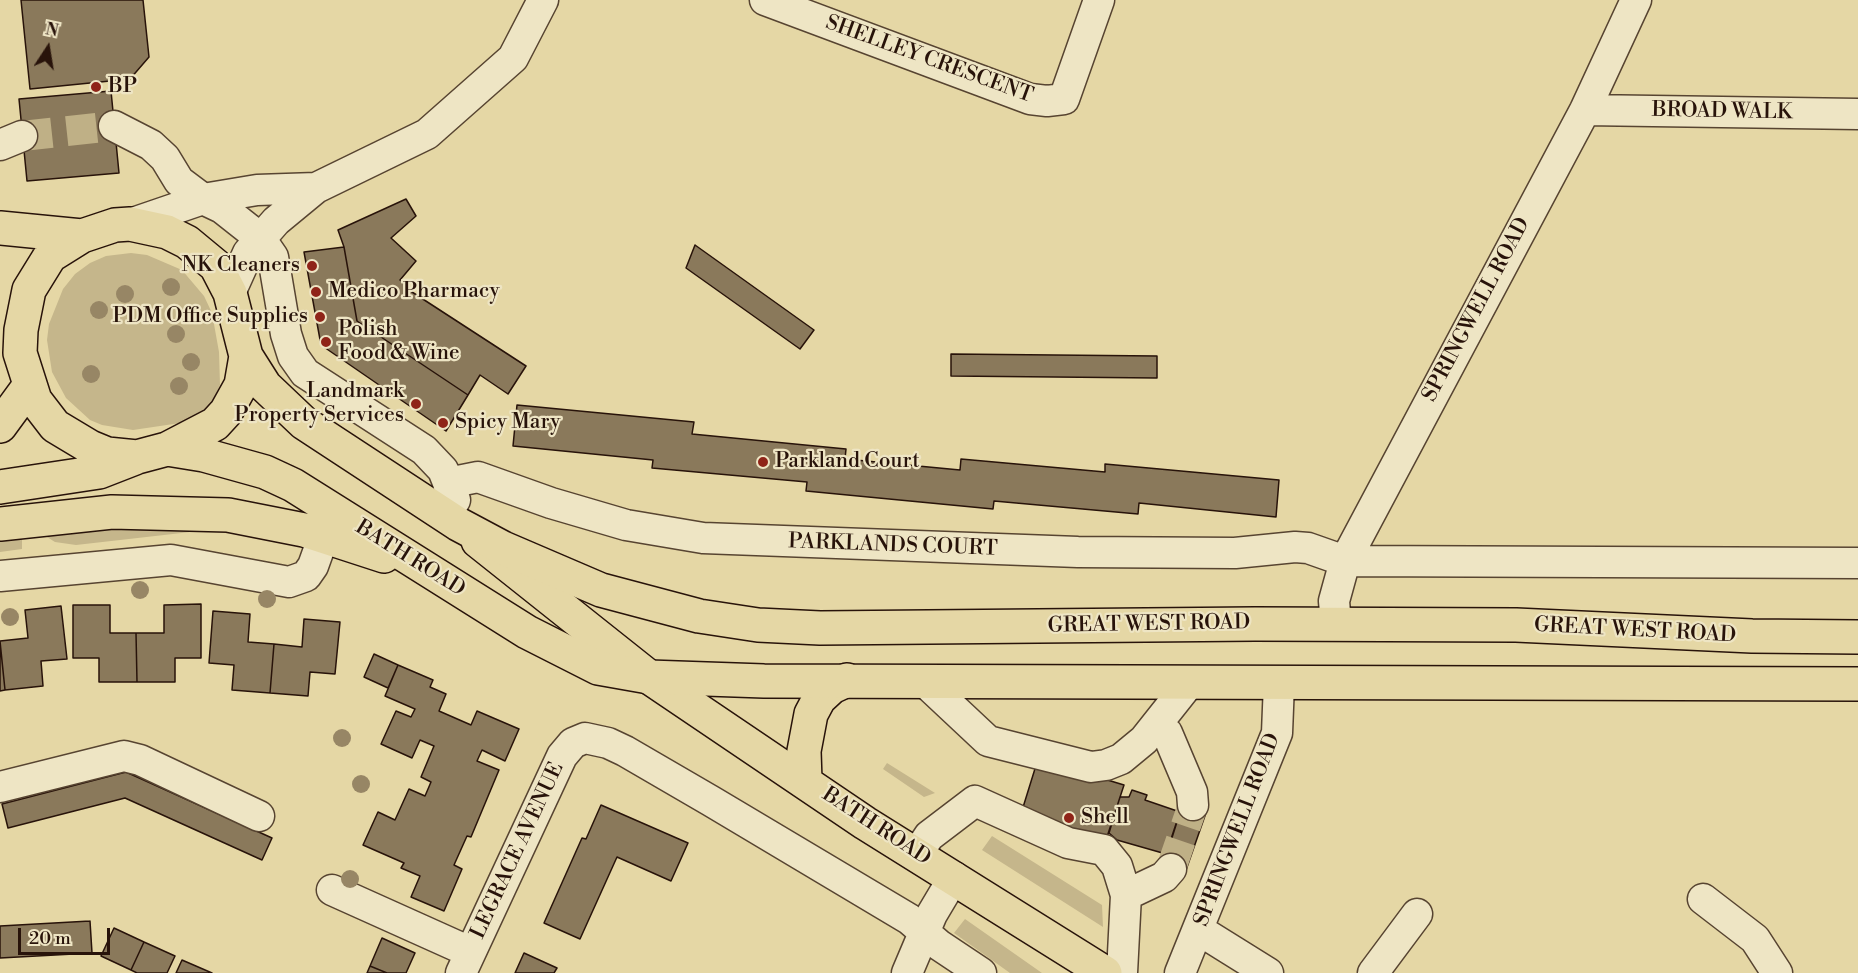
<!DOCTYPE html>
<style>
body{margin:0}
#map{position:relative;width:1858px;height:973px;overflow:hidden;background:#e5d7a5;font-family:"Libre Bodoni",serif}
canvas{display:block}
.north{position:absolute;left:18px;top:18px;width:60px;height:60px;-webkit-text-stroke:4px #eee5c4;paint-order:stroke;rotate:12deg;font-size:16px;font-weight:700;line-height:24px;text-align:center;color:#28130a}
.north::after{content:'';display:block;margin:auto;width:21px;height:27px;background:#28130a;clip-path:polygon(50% 0,100% 100%,50% 72%,0 100%)}
.scale{position:absolute;left:18px;top:928px;width:92px;height:27px;box-sizing:border-box;border:3px solid #28130a;border-top:0;padding-left:8px;font-size:18px;line-height:21px;white-space:nowrap;color:#28130a;-webkit-text-stroke:4px #eee5c4;paint-order:stroke}
</style>
<div id="map">
<canvas width="1858" height="973"></canvas>
<div class="north">N</div>
<div class="scale">20 m</div>
</div>
<script>
const ctx = document.querySelector('canvas').getContext('2d');
ctx.lineJoin = 'round';
function fill(path, color) {
  ctx.fillStyle = color;
  ctx.fill(path, 'evenodd');
}
function toPath(rows) {
  const path = new Path2D();
  for (const r of rows) {
    path.moveTo(r[0], r[1]);
    for (let i = 2; i < r.length; i += 2) path.lineTo(r[i], r[i + 1]);
  }
  return path;
}
function trace(path, color, width, dash) {
  ctx.strokeStyle = color;
  ctx.lineWidth = width;
  ctx.lineCap = dash ? 'butt' : 'round';
  ctx.setLineDash(dash || []);
  ctx.stroke(path);
}
function write(font, color, halo, rows, align = 'center') {
  ctx.font = font + ' "Libre Bodoni",serif';
  ctx.lineWidth = 4.5;
  ctx.setLineDash([]);
  ctx.textBaseline = 'middle';
  ctx.strokeStyle = halo;
  ctx.fillStyle = color;
  for (const [text, x, y, turn = 0] of rows) {
    ctx.save();
    ctx.translate(x, y);
    ctx.rotate((+turn || 0) * Math.PI / 180);
    ctx.textAlign = isNaN(turn) ? turn : align;
    if (halo) ctx.strokeText(text, 0, 0);
    ctx.fillText(text, 0, 0);
    ctx.restore();
  }
}
fill(toPath([
 [131,253,147,255,182,270,204,296,212,313,219,352,220,385,208,411,187,422,133,430,102,425,90,420,66,398,52,372,47,340,49,324,63,289,75,274,90,263,106,256],
 [113,524,208,530,76,545,55,542,47,537,48,532],
 [22,531,22,549,0,552,0,535],
 [887,763,935,793,924,797,883,769],
 [992,836,1102,905,1103,927,982,850],
 [965,919,1042,973,1010,973,954,933]
]), '#c5b68b');
const building = toPath([
 [21,0,143,0,149,57,130,79,30,89,21,0],
 [111,91,119,173,27,181,19,99,111,91],
 [406,199,416,216,391,238,416,261,400,280,412,292,526,366,508,394,480,375,468,395,357,321,344,247,338,230,406,199],
 [695,245,814,330,800,349,686,268,695,245],
 [344,247,357,321,468,395,446,431,321,345,304,252,344,247],
 [951,354,1157,356,1157,378,951,376,951,354],
 [517,405,694,422,692,434,846,449,845,459,960,470,961,459,1105,472,1105,464,1279,480,1276,517,1139,503,1138,514,994,501,993,509,806,491,807,482,652,468,653,460,513,446,517,405],
 [201,604,201,658,175,658,175,682,137,682,136,633,164,633,164,605,201,604],
 [73,605,110,605,110,633,136,633,137,682,99,682,99,658,73,658,73,605],
 [61,606,67,659,41,661,43,686,5,690,0,641,28,638,25,610,61,606],
 [213,611,250,614,248,642,274,644,270,693,232,690,234,665,209,663,213,611],
 [304,619,340,622,335,674,310,672,308,696,270,693,274,644,302,647,304,619],
 [0,642,5,690,0,691,0,642],
 [374,654,398,665,388,688,364,677,374,654],
 [398,665,433,680,430,687,446,694,439,711,471,725,477,711,519,729,505,761,482,750,477,761,499,770,471,837,467,836,454,865,462,869,444,911,411,897,420,876,401,868,404,863,363,845,378,812,395,820,409,789,425,796,431,782,421,777,434,746,420,740,412,758,381,744,396,711,411,717,415,709,385,696,398,665],
 [1038,759,1124,785,1105,843,1020,817,1038,759],
 [126,772,272,838,262,860,125,798,8,828,2,804,126,772],
 [1132,790,1147,795,1145,800,1180,812,1166,854,1117,840,1109,833,1120,797,1129,797,1132,790],
 [1183,803,1207,810,1185,873,1163,866,1183,803],
 [601,805,688,843,671,881,617,857,580,939,544,923,582,838,586,839,601,805],
 [90,921,92,953,0,958,0,926,90,921],
 [114,928,144,942,131,970,101,956,114,928],
 [382,938,415,953,406,973,387,973,370,966,382,938],
 [144,942,175,956,167,973,137,973,131,970,144,942],
 [524,953,557,968,554,973,515,973,524,953],
 [182,960,212,973,176,973,182,960],
 [370,966,387,973,367,973,370,966]
]);
fill(building, '#8a795b');
trace(building, '#28130a', 1.5);
trace(toPath([
 [22,136,114,126],
 [1171,869,1193,805]
]), '#bfb086', 30, [30, 15]);
const minor = toPath([
 [765,0,1030,99,1047,101,1064,99,1099,0],
 [1585,110,1858,114],
 [114,126,151,145,165,158,179,181,203,199,222,208,260,238,273,257,286,334,293,356,305,373,424,450,443,470,455,500],
 [0,145,22,136],
 [130,224,203,199,257,190,316,188],
 [230,293,248,253,276,221,316,188,427,134,513,58,543,0],
 [448,483,478,477,551,503,626,525,703,538,1078,552,1235,553,1295,547,1308,548,1345,561,1858,563],
 [0,576,171,560,289,582,306,576,313,566,332,513],
 [1336,624,1334,601,1345,561,1585,110,1636,0],
 [924,681,988,741,1091,767,1106,765,1121,759,1144,740,1190,682],
 [1156,725,1167,733,1192,792,1193,805],
 [0,787,124,756,140,760,259,816],
 [917,854,929,836,975,801,1068,843,1104,850,1117,866,1126,895,1122,973],
 [332,890,470,952],
 [1126,895,1164,877,1171,869],
 [1703,899,1755,939,1777,973],
 [1199,930,1268,973],
 [461,973,562,756,573,743,585,738,608,743,625,751,711,801,909,919,939,945,981,973],
 [907,973,932,914,954,877],
 [1180,973,1277,733,1279,683],
 [1373,973,1417,914]
]);
const major = toPath([
 [478,541,649,677,865,823,1105,973],
 [805,781,804,751,811,714,819,699,832,687,847,680]
]);
const highway = toPath([
 [130,224,167,232,187,242,216,266,230,293,246,356,241,385,226,412,215,424,167,449,137,457,107,454,90,447,55,426,35,400,20,353,21,330,29,290,50,256,82,236,115,225,130,224],
 [0,228,82,236],
 [246,356,265,386,304,423,458,524,503,548,601,590,699,616,758,625,820,628,1255,624,1516,625,1752,636,1858,637],
 [0,426,30,385],
 [167,449,204,455,265,472,293,485,527,632,598,668,649,677,764,681,1858,684],
 [0,487,99,472,135,458],
 [0,524,112,512,228,515,304,530,384,556]
]);
trace(minor, '#574431', 33);
trace(major, '#28130a', 36);
trace(highway, '#28130a', 36);
trace(minor, '#eee5c4', 30);
trace(major, '#e5d7a5', 33);
trace(highway, '#e5d7a5', 33);
ctx.fillStyle = '#978665';
for (const [x, y] of [
 [171,287],
 [125,294],
 [99,310],
 [176,334],
 [191,362],
 [91,374],
 [179,386],
 [140,590],
 [267,599],
 [10,617],
 [342,738],
 [361,784],
 [350,879]
]) {
  ctx.beginPath();
  ctx.arc(x, y, 9, 0, 2 * Math.PI);
  ctx.fill();
}
for (const [x, y, r, color] of [
 [96,87,6,"#8f2418"],
 [312,266,6,"#8f2418"],
 [316,292,6,"#8f2418"],
 [320,317,6,"#8f2418"],
 [326,342,6,"#8f2418"],
 [416,404,6,"#8f2418"],
 [443,423,6,"#8f2418"],
 [763,462,6,"#8f2418"],
 [1069,818,6,"#8f2418"]
]) {
  const dot = new Path2D();
  dot.arc(x, y, r, 0, 2 * Math.PI);
  ctx.fillStyle = color;
  ctx.fill(dot);
  trace(dot, '#eee5c4', 2);
}
write('21px', '#28130a', '#eee5c4', [
 ["SHELLEY CRESCENT",929,60,20],
 ["BROAD WALK",1722,112,1],
 ["SPRINGWELL ROAD",1477,310,-62],
 ["PARKLANDS COURT",893,546,2],
 ["BATH ROAD",410,559,32],
 ["GREAT WEST ROAD",1149,625,-1],
 ["GREAT WEST ROAD",1635,631,3],
 ["BATH ROAD",876,827,33],
 ["SPRINGWELL ROAD",1238,830,-69],
 ["LEGRACE AVENUE",518,851,-65]
]);
write('21px', '#28130a', '#eee5c4', [
 ["BP",108,87],
 ["NK Cleaners",300,266,"right"],
 ["Medico Pharmacy",328,292],
 ["PDM Office Supplies",308,317,"right"],
 ["Polish",338,330],
 ["Food & Wine",338,354],
 ["Landmark",404,392,"right"],
 ["Property Services",404,416,"right"],
 ["Spicy Mary",455,423],
 ["Parkland Court",775,462],
 ["Shell",1081,818]
], 'left');
</script>
